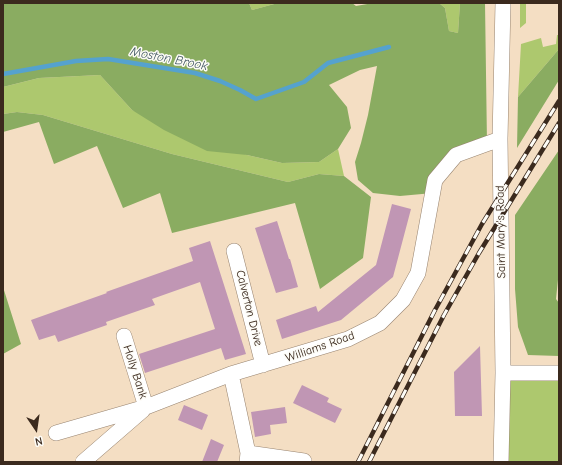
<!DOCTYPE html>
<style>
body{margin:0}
#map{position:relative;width:562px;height:465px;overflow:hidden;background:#f4dec3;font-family:"Comic Neue",sans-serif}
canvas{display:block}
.frame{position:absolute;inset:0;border:4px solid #3b2a1e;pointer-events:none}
.north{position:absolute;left:16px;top:409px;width:40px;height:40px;-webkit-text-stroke:3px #fdfcf7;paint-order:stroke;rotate:167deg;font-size:11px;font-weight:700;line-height:16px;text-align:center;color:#3b2a1e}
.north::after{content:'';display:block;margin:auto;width:14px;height:18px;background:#3b2a1e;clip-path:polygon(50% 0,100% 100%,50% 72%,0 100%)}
</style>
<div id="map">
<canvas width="562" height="465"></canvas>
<div class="frame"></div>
<div class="north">N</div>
</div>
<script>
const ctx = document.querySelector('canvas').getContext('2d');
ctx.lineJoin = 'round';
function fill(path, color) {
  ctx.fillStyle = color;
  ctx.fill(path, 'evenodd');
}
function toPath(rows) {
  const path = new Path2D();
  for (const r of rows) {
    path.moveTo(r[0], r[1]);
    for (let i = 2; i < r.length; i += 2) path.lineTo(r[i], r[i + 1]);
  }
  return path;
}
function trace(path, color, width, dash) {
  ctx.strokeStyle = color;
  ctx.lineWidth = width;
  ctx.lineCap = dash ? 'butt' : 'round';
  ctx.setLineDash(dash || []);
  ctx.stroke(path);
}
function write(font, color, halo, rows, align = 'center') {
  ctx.font = font + ' "Comic Neue",sans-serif';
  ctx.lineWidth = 3;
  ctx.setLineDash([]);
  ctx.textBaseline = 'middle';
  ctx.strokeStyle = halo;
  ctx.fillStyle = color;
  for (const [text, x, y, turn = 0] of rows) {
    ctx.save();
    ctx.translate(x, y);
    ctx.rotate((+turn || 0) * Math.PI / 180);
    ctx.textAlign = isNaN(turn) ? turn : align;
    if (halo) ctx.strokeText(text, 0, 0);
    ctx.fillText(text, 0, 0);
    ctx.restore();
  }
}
fill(toPath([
 [249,3,278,3,252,10],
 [439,3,460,3,458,33,449,31,445,8],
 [520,3,526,3,526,23,520,28],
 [557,35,559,35,559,49,518,97,521,44,541,38,543,47,556,44],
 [100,75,132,110,247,155,282,163,319,162,338,149,344,176,319,174,288,182,172,154,43,115,17,112,3,114,3,87,39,78],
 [503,373,559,373,559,462,501,462]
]), '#adc86e');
fill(toPath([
 [3,3,249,3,252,10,278,3,352,3,356,6,373,3,439,3,445,8,449,31,458,33,460,3,485,3,487,144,456,155,433,193,400,196,373,193,358,180,355,162,361,143,368,115,377,66,360,70,329,85,347,107,351,128,338,149,319,162,282,163,247,155,207,151,164,130,132,110,100,75,39,78,3,87],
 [559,49,559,80,517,148,518,97],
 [17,112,43,115,172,154,288,182,319,174,344,176,371,197,363,258,320,289,295,203,172,233,160,193,123,208,97,146,54,164,39,122,3,132,3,114],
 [559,150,559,270,556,299,559,303,559,356,528,355,518,327,515,289,515,215],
 [3,287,21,344,3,354]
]), '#8aac61');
trace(toPath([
 [3,74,76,61,108,59,195,73,220,81,240,90,256,99,304,82,328,63,389,47]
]), '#55a2ce', 4.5);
fill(toPath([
 [392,204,411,209,393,277,341,320,282,339,276,320,316,306,318,312,376,265],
 [277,221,289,259,290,259,298,287,276,293,255,228],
 [210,241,246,354,225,360,221,348,145,373,139,354,215,329,200,282,152,299,155,305,106,322,107,325,58,342,55,335,39,340,31,320,107,293,106,292,193,261,189,248],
 [480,346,482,416,455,416,454,372],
 [302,385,329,398,327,402,342,409,335,423,293,403],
 [184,405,208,415,202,430,178,420],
 [285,407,287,423,270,425,271,434,255,437,251,412],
 [211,439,224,445,217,462,202,462]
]), '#c096b4');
const minor = toPath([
 [234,251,263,365],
 [124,336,146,407],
 [503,373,559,373],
 [231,374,248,453,247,462],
 [56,433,146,407,231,374,348,339,380,323,403,300,418,273,435,180,456,155,500,139],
 [248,453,304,461],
 [83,462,143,410],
 [501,462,503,373,500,139,503,3]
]);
trace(minor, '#988470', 16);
trace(minor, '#fff', 15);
const rail = toPath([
 [358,462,435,310,482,224,559,101],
 [369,462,444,315,479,253,559,123]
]);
trace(rail, '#3b2a1e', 4.5);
trace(rail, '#fdfcf7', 3, [9]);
write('12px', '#3b2a1e', '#fdfcf7', [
 ["Saint Mary's Road",501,232,-91],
 ["Calverton Drive",249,308,76],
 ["Williams Road",320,347,-19],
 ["Holly Bank",135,372,72]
]);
write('italic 13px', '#455a64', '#fdfcf7', [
 ["Moston Brook",169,59,11]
]);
</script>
